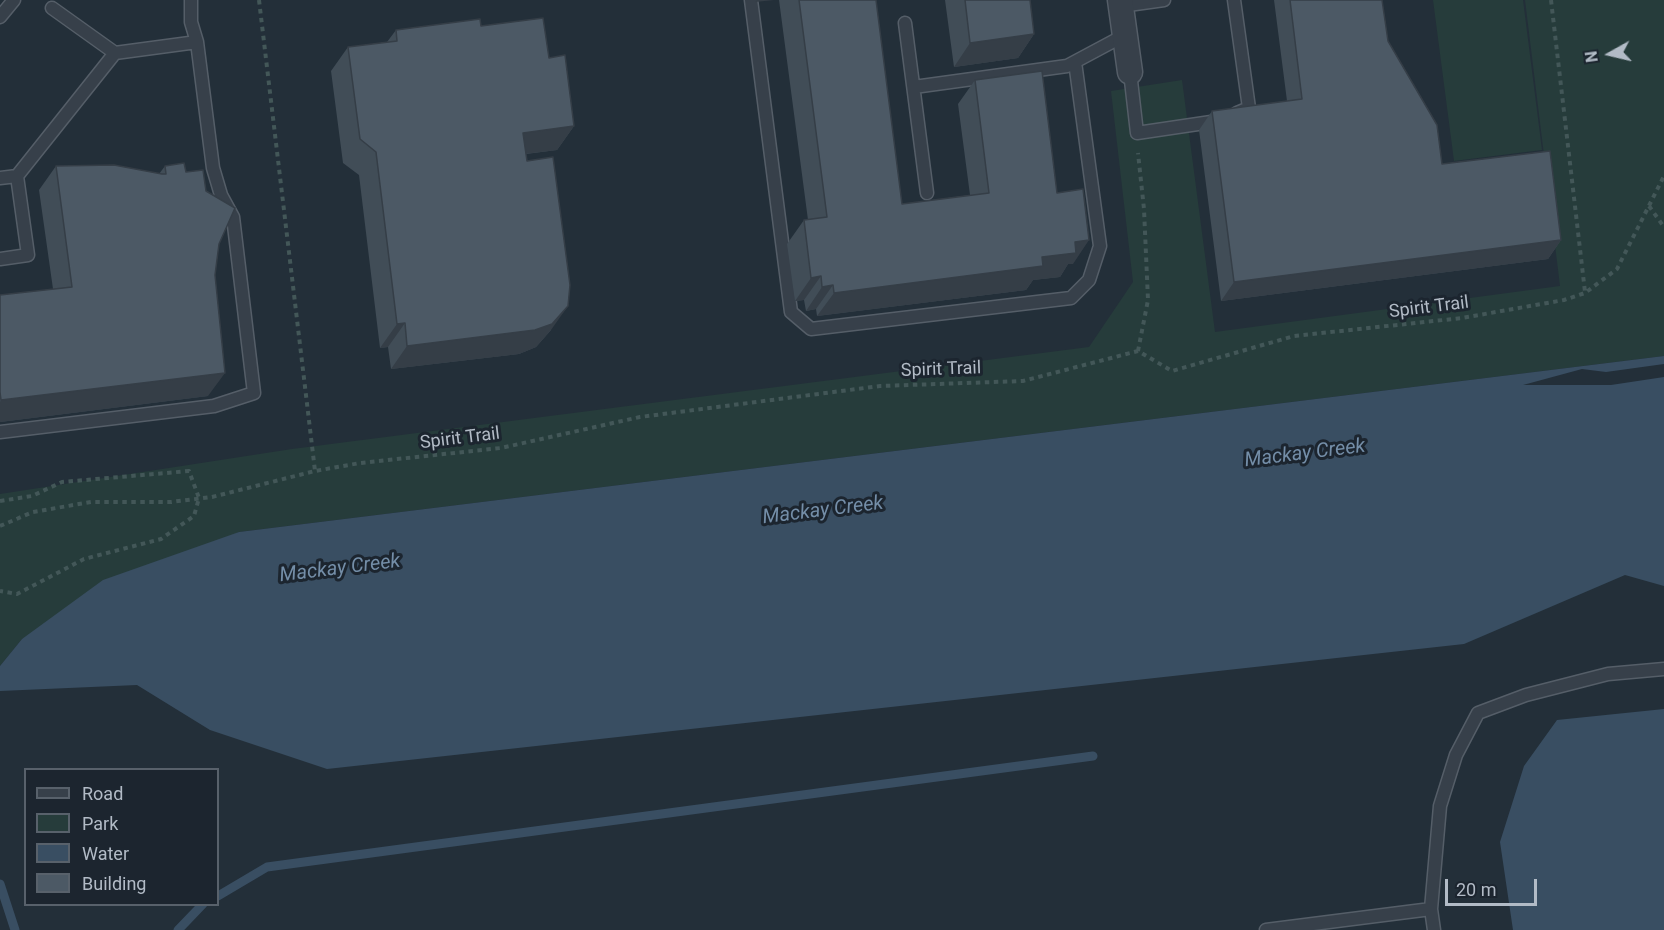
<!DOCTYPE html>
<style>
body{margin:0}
#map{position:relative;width:1664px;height:930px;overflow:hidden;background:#232f39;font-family:Roboto,sans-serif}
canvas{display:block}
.legend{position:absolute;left:24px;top:768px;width:195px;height:138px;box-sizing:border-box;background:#1c252f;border:2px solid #58616b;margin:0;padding:8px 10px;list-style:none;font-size:18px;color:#b2bbc6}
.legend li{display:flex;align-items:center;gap:12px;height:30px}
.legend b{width:30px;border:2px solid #58616b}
.north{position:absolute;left:1580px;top:24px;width:60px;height:60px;-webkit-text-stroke:4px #1c252f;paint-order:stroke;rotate:262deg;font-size:16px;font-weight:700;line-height:24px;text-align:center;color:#b2bbc6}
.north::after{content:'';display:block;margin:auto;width:21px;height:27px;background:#b2bbc6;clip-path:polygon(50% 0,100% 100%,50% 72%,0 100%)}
.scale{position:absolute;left:1445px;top:879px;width:92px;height:27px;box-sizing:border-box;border:3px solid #b2bbc6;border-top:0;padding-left:8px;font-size:18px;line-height:21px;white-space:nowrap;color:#b2bbc6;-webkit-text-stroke:4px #1c252f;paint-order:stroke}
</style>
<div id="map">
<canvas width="1664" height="930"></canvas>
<ul class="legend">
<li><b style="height:8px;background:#37404a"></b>Road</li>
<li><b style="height:16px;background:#263c3b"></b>Park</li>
<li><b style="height:16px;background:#394e62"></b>Water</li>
<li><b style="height:16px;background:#4c5965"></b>Building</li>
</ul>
<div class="north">N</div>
<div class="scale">20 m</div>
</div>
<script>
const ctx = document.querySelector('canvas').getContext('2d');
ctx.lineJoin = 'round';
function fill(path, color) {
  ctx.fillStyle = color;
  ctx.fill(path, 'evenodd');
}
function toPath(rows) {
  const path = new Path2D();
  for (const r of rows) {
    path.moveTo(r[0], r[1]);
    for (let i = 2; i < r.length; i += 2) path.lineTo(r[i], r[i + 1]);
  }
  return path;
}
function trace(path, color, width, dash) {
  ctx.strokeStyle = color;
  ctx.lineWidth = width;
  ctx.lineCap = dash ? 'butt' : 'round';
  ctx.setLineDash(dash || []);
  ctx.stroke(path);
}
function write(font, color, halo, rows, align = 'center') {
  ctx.font = font + ' Roboto,sans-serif';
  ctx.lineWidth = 6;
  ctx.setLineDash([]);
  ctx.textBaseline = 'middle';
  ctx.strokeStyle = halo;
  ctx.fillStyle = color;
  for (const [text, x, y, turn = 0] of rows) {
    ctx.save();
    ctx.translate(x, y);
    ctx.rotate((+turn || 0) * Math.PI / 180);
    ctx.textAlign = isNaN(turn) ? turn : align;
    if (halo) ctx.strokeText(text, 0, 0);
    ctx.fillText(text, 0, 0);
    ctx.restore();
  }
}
fill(toPath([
 [1433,0,1523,0,1542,150,1454,161],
 [1525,0,1664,0,1664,356,239,532,22,639,0,666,0,494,292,449,1089,347,1133,282,1111,91,1182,80,1215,332,1560,286]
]), '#263c3b');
fill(toPath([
 [1664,356,1664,586,1625,575,1464,644,327,769,210,730,137,685,0,691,0,666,22,639,103,580,239,532],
 [1664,709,1664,930,1513,930,1500,842,1524,766,1557,720]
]), '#394e62');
fill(toPath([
 [1664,364,1664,377,1611,385,1523,385,1582,369,1606,372]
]), '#232f39');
trace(toPath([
 [0,884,15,930],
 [218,896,267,867,1093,756],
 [178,930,203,904]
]), '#394e62', 9);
const lane = toPath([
 [751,0,791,312,811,329,1071,298,1089,280,1100,246,1075,62],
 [1234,0,1249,108,1237,113],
 [1121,6,1164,0],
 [0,17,14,0],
 [905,23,927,193],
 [115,53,197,42],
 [1130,72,1137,133,1218,121],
 [914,87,1067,66,1125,35],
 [0,178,17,176,115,53,52,8],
 [0,259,28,255,17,176],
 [0,432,214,406,254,393,233,217,221,195,213,168,197,42,191,22,191,0],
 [1431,909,1434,930],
 [1266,930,1431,909,1440,806,1456,755,1478,713,1526,695,1608,674,1664,669]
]);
const street = toPath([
 [1120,0,1130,72]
]);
trace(lane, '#555e68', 15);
trace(street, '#555e68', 27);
trace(toPath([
 [259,0,315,471],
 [1551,0,1585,292],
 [1649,206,1664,227],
 [1138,351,1148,300,1144,209,1138,153],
 [0,501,32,496,62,482,189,471,199,498,194,516,161,539,84,559,17,594,0,591],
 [0,526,33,512,91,502,171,502,212,497,315,471,360,463,501,448,640,417,880,386,1023,381,1138,351,1172,371,1294,336,1462,318,1564,300,1585,293,1617,269,1664,176]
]), '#435758', 4, [4.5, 4.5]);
trace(lane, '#37404a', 12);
trace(street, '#37404a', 24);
fill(toPath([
 [779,0,876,0,902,204,970,195,958,104,975,80,1057,193,1073,264,1068,264,1060,277,1033,280,1026,290,817,316,816,309,806,311,804,300,795,301,787,244,804,220,808,220],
 [945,0,1030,0,1034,34,1018,58,954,67],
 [1274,0,1382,0,1388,41,1442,164,1561,240,1548,259,1221,301,1199,130,1212,111,1287,101],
 [481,26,549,58,574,126,557,150,526,154,551,330,536,347,519,354,391,369,388,347,380,348,359,175,343,163,331,71,348,47,387,42,396,30],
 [56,166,159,174,165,166,186,172,206,191,219,244,215,275,208,396,0,422,0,295,53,289,39,190]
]), '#414d57');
fill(toPath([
 [757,0,774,0,755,2],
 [1034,34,1018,58,954,67,970,43],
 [574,126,557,150,507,156,523,133],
 [1089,240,1073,264,1068,264,1060,277,1033,280,1026,290,817,316,834,293,1042,257,1075,242],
 [1561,240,1548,259,1221,301,1234,282],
 [821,276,804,300,795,301,811,278],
 [833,285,816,309,806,311,822,287],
 [568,306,551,330,536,347,519,354,391,369,407,346],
 [405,323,388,347,380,348,397,324],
 [225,373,208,396,0,422,0,402,1,400]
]), '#353e47');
const building = toPath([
 [799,0,876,0,902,204,989,193,975,80,1042,71,1057,193,1083,189,1089,240,1075,242,1076,253,1042,257,1043,266,834,293,833,285,822,287,821,276,811,278,804,220,827,217,799,0],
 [965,0,1030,0,1034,34,970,43,965,0],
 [1290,0,1382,0,1388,41,1437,125,1442,164,1550,151,1561,240,1234,282,1212,111,1302,99,1290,0],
 [543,18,549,58,565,55,574,126,523,133,527,161,553,157,570,285,568,306,552,324,535,330,407,346,405,323,397,324,376,152,360,139,348,47,397,41,396,30,480,19,481,26,543,18],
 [184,163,186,172,203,170,206,191,235,208,219,244,215,275,225,373,1,400,0,392,0,295,72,287,56,166,114,165,162,174,166,174,165,166,184,163]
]);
fill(building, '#4c5965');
trace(building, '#353e47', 1.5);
write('18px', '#b2bbc6', '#1c252f', [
 ["Spirit Trail",1429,308,-7],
 ["Spirit Trail",941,370,-2],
 ["Spirit Trail",460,439,-7]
]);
write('italic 20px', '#748ea8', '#1c252f', [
 ["Mackay Creek",1305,454,-7],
 ["Mackay Creek",823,511,-7],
 ["Mackay Creek",340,569,-7]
]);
</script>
